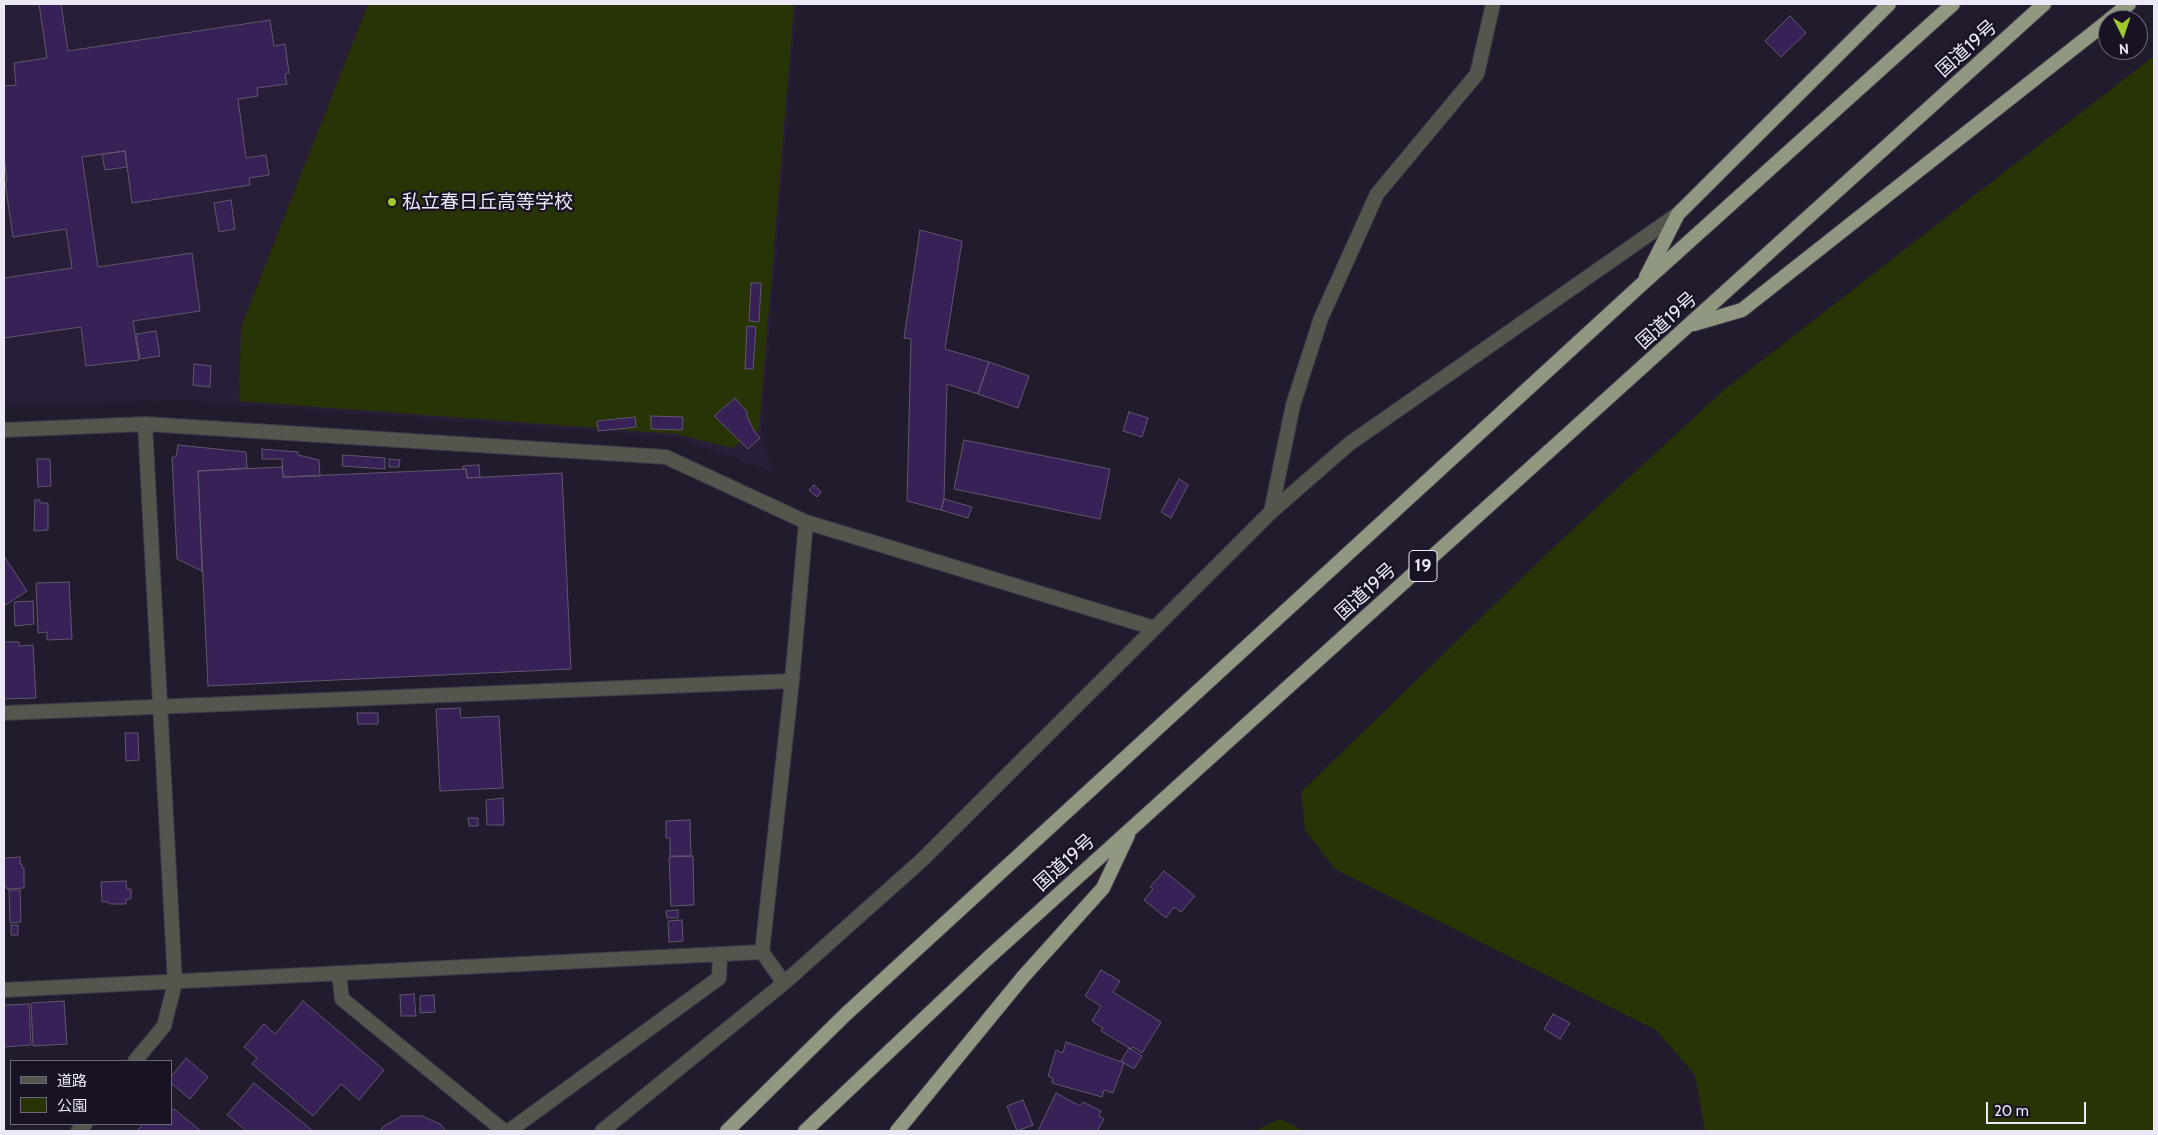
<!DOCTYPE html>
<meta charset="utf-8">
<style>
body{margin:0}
#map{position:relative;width:2158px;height:1135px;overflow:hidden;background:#221b2d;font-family:Cabin,"Noto Sans JP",sans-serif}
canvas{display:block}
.frame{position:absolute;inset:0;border:5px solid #ece8f5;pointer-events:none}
.legend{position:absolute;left:10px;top:1060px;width:162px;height:65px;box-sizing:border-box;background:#181224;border:1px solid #6d6878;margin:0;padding:6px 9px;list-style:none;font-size:15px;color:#ece8f5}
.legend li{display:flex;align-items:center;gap:10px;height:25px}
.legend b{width:25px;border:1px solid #6d6878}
.north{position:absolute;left:2098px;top:10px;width:50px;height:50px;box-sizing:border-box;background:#181224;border:1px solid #6d6878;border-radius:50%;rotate:176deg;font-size:14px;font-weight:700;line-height:20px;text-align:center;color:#ece8f5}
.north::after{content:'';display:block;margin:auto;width:18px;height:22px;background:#9fca2d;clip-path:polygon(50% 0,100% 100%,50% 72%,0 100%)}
.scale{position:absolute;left:1986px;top:1102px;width:100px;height:22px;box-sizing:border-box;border:2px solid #ece8f5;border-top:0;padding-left:6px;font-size:15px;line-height:18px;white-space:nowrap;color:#ece8f5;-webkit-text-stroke:4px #181224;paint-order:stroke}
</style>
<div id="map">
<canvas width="2158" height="1135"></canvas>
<div class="frame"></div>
<ul class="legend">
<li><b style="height:6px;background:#52564c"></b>道路</li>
<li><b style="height:14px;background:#273406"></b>公園</li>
</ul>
<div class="north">N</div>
<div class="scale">20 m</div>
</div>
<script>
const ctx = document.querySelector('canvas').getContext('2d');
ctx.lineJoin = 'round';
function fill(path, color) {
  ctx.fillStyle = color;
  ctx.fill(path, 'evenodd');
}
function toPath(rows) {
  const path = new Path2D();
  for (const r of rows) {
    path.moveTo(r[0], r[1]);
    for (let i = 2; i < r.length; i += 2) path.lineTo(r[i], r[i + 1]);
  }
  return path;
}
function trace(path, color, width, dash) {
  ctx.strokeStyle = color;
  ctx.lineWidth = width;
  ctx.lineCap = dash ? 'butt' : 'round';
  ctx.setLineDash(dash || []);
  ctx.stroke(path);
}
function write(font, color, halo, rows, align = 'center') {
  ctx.font = font + ' Cabin,"Noto Sans JP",sans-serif';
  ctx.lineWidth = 4.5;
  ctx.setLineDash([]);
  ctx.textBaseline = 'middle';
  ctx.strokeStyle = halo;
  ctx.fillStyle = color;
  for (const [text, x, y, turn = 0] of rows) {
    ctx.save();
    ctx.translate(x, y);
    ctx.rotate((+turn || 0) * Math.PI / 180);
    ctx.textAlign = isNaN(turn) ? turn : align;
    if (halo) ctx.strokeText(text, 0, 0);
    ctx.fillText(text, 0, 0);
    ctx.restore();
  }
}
fill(toPath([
 [4,4,797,4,762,430,772,472,675,437,176,400,4,406]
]), '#281e37');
fill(toPath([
 [368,4,794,4,759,430,732,448,676,434,239,401,241,327],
 [2154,56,2154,1131,1705,1131,1695,1075,1656,1030,1335,869,1305,830,1301,792,1557,544,1725,389],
 [1280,1119,1304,1131,1254,1131]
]), '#273406');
const building = toPath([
 [39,4,61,4,68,51,270,20,274,46,285,44,289,73,285,74,287,84,257,88,258,96,238,99,246,158,266,155,269,175,249,178,250,185,132,203,125,151,82,157,98,267,192,253,200,311,133,321,139,360,86,366,81,327,4,338,4,278,72,268,66,229,13,237,5,182,7,182,4,156,4,86,16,85,14,63,47,58,39,4],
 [1790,16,1806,33,1781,57,1765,41,1790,16],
 [125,151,127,167,105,170,102,154,125,151],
 [231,200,235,229,219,232,214,203,231,200],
 [920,230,962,241,945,349,989,362,978,394,947,384,944,499,941,510,907,501,911,339,904,338,920,230],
 [751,283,761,283,759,322,749,321,751,283],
 [747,326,756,327,753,369,745,369,747,326],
 [156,331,160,356,140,359,136,334,156,331],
 [989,362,1029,376,1018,408,978,394,989,362],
 [194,364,211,366,210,387,193,385,194,364],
 [735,398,748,413,746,414,754,431,760,438,748,449,714,416,735,398],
 [1129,412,1148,418,1142,437,1123,431,1129,412],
 [651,416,683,417,682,430,651,429,651,416],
 [635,417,636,427,598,431,597,421,635,417],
 [964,440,1110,469,1100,519,954,489,964,440],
 [178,445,246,452,247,468,198,471,202,571,177,559,172,457,176,457,178,445],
 [262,449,298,452,298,455,319,460,320,476,283,477,282,459,262,459,262,449],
 [343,455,385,458,385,469,342,466,343,455],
 [37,459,50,459,51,486,38,487,37,459],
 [389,459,400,460,399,467,389,467,389,459],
 [479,465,480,477,467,478,466,469,463,469,463,466,479,465],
 [282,467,283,477,466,469,467,478,562,473,571,669,208,686,198,471,282,467],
 [1179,479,1188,485,1171,518,1161,512,1179,479],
 [814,485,821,492,817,497,809,490,814,485],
 [944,499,972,507,968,518,941,510,944,499],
 [35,500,40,500,40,503,48,503,48,530,34,531,35,500],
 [4,556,27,591,4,606,4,556],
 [69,582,72,639,47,640,47,632,38,633,36,583,69,582],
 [33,601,34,624,15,626,14,602,33,601],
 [4,642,19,642,19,646,33,645,36,698,4,699,4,642],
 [460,708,461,718,499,716,503,788,440,791,436,709,460,708],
 [357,713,378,713,378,724,358,724,357,713],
 [125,733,138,733,139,760,126,761,125,733],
 [503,798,504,825,487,825,486,800,503,798],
 [468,818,478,818,478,826,469,826,468,818],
 [690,820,691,856,670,856,670,838,666,838,666,821,690,820],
 [693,856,694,905,671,906,669,857,693,856],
 [20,857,20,864,22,864,22,868,24,868,24,888,7,889,4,883,4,858,20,857],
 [1164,871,1195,896,1181,912,1174,907,1166,918,1144,900,1153,889,1150,887,1164,871],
 [126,881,127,889,131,889,131,899,126,899,126,904,110,904,109,902,102,902,101,882,126,881],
 [9,890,20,890,21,922,10,923,9,890],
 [678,910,678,918,667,918,666,911,678,910],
 [682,920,683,941,669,942,668,921,682,920],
 [11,925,18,925,18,935,11,935,11,925],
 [1101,970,1120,981,1113,992,1161,1022,1142,1053,1133,1047,1131,1049,1101,1031,1103,1028,1092,1021,1101,1006,1085,996,1101,970],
 [414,994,416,1016,401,1016,400,995,414,994],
 [434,995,435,1012,420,1013,420,996,434,995],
 [64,1001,67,1044,33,1046,31,1003,64,1001],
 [303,1001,384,1070,359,1100,341,1084,313,1116,252,1064,257,1058,244,1047,264,1024,275,1034,303,1001],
 [29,1004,31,1045,4,1047,4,1005,29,1004],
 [1553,1014,1570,1023,1560,1039,1544,1029,1553,1014],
 [1066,1042,1124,1063,1113,1093,1104,1090,1102,1097,1052,1083,1053,1078,1048,1076,1056,1050,1063,1053,1066,1042],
 [1129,1048,1142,1056,1134,1069,1121,1061,1129,1048],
 [186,1058,208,1077,190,1099,171,1083,171,1077,186,1058],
 [254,1083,313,1131,247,1131,227,1115,254,1083],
 [1056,1093,1080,1106,1083,1102,1101,1111,1099,1116,1104,1119,1097,1131,1038,1131,1056,1093],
 [1023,1100,1033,1125,1017,1131,1007,1106,1023,1100],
 [174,1109,201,1131,137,1131,143,1124,171,1124,171,1112,174,1109],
 [402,1116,422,1116,440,1124,446,1131,380,1131,384,1126,402,1116]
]);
fill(building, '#382157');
trace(building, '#5f576d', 1);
const minor = toPath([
 [4,430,145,424,666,457,806,522,1154,628],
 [1271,512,1349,444,1678,214],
 [4,713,792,681],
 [762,952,792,681,806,522],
 [339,974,342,999,504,1131],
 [4,990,762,952,784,983],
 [135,1061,164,1026,175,983,145,424],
 [78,1131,85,1124],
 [509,1131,719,978,720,954],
 [602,1131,784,983,922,860,1271,512,1293,405,1321,318,1377,194,1477,74,1493,4]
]);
const trunk = toPath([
 [2109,20,2129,4],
 [1646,277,1678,214,1889,4],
 [1694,324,1742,310,2108,21],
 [727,1131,846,1014,1642,284,1953,4],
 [805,1131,987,959,2044,4],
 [897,1131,1023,977,1103,888,1128,835]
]);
trace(minor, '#3e3849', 16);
trace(trunk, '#3e3849', 16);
trace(minor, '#52564c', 14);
trace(trunk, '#909882', 14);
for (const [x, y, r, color] of [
 [392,202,5,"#9fca2d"]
]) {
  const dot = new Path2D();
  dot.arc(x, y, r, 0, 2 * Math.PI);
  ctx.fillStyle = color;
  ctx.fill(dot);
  trace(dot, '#181224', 2);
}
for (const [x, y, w] of [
 [1423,566,28]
]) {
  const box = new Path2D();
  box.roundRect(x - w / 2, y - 15.5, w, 31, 4);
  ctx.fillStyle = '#181224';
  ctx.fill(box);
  trace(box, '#ece8f5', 1);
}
write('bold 18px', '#ece8f5', null, [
 ["19",1423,566]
]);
write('19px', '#ece8f5', '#181224', [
 ["国道19号",1967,49,-42],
 ["国道19号",1667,321,-42],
 ["国道19号",1366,592,-42],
 ["国道19号",1065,863,-42]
]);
write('19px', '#ece8f5', '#181224', [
 ["私立春日丘高等学校",402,202]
], 'left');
</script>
